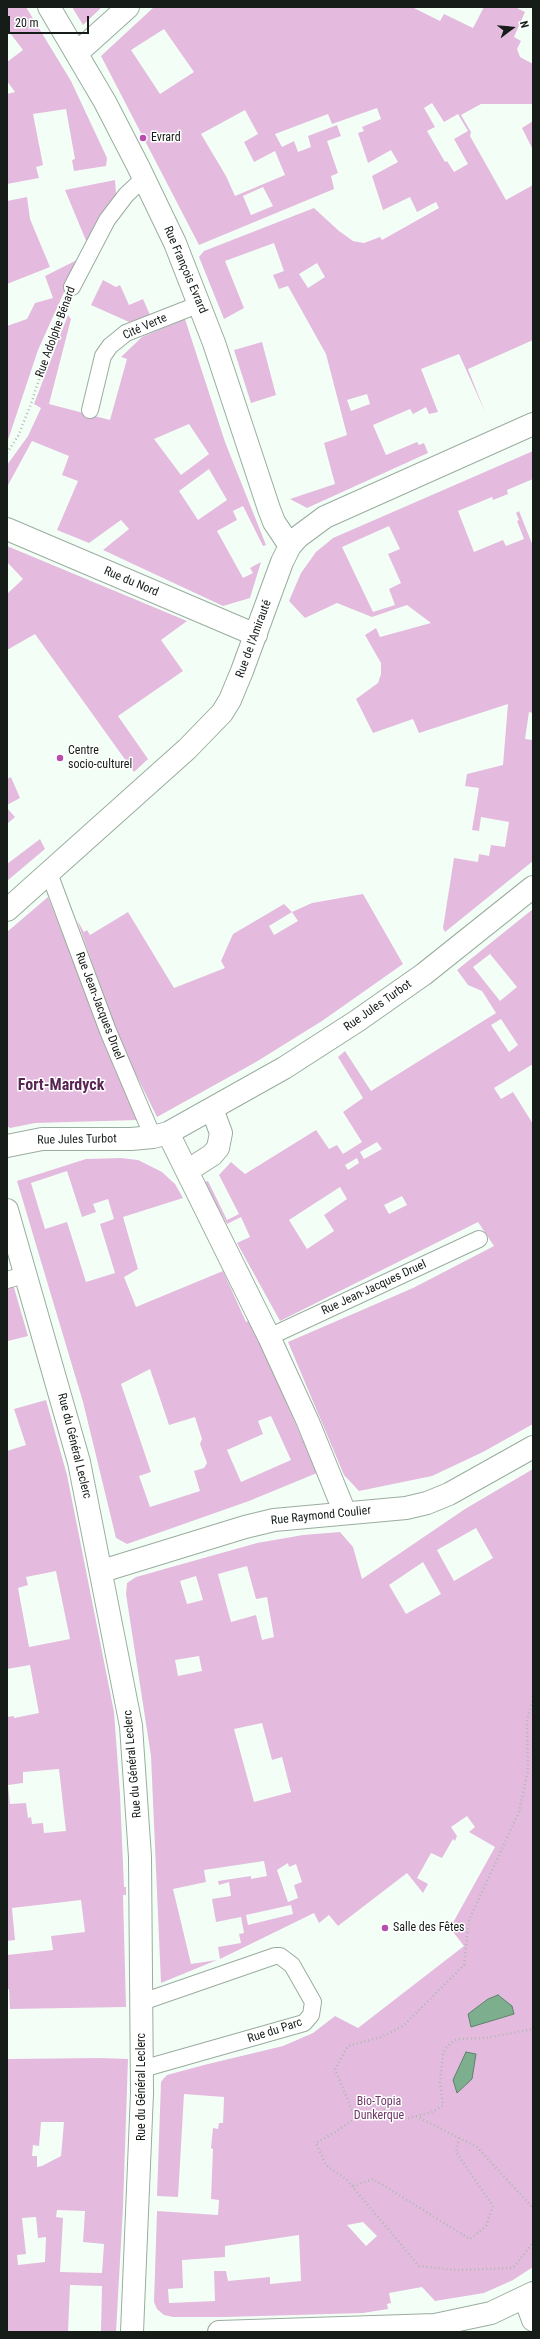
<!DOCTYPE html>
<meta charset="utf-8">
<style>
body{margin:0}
#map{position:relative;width:540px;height:2339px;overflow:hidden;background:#f3fff6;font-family:"Roboto Condensed",sans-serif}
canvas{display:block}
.frame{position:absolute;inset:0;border:8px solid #161d18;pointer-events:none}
.north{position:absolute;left:492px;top:8px;width:40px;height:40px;-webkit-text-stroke:3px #fff;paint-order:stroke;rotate:74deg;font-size:11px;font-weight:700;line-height:16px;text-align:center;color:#161d18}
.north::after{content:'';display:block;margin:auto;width:14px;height:18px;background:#161d18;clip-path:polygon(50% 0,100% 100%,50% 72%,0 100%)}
.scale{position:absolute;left:8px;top:16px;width:81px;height:18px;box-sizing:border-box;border:2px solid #161d18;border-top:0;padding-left:5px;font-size:12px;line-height:14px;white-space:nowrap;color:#161d18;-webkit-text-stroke:3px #fff;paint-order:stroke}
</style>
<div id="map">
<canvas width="540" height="2339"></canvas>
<div class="frame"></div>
<div class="north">N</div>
<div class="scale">20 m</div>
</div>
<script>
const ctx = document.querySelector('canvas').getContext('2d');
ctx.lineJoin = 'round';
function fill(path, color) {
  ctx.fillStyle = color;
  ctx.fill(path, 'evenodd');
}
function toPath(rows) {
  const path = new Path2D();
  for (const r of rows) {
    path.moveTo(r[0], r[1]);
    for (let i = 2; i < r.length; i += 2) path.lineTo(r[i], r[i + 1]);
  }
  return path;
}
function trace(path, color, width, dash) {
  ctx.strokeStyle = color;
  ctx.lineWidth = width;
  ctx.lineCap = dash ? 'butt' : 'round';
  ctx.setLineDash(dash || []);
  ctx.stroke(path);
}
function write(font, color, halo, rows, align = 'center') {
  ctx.font = font + ' "Roboto Condensed",sans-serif';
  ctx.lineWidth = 3;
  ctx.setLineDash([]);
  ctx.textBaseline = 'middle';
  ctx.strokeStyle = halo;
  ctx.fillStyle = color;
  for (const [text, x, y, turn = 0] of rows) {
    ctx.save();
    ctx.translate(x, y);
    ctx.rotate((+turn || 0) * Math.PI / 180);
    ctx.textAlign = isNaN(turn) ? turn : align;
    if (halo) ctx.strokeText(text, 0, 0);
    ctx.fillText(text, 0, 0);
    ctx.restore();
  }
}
fill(toPath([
 [7,7,26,7,71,81,107,158,106,166,74,171,72,160,75,159,66,109,33,114,43,165,36,167,39,178,7,184,7,94,15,92,7,81,7,62,23,50,7,29],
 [72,7,102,7,83,25],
 [154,7,412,7,440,21,444,14,473,28,484,7,515,7,525,12,514,37,521,41,517,49,520,57,533,64,533,104,481,104,461,115,471,132,470,136,506,200,533,185,533,340,468,369,485,412,459,354,421,369,438,412,429,414,426,407,413,414,410,409,373,425,386,455,417,442,419,445,424,443,428,453,307,508,290,499,335,484,324,443,347,435,326,354,288,286,279,289,273,275,284,271,274,243,225,261,244,308,224,319,199,257,204,251,314,208,339,231,353,241,364,243,380,237,382,240,439,208,436,202,417,212,410,197,383,210,372,176,398,162,391,150,368,163,358,133,364,131,362,127,381,119,377,108,332,124,328,114,275,134,282,147,294,141,298,152,311,147,308,136,337,125,341,136,327,141,338,173,331,176,334,189,199,245,101,56],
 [164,29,194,72,160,94,131,50],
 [432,103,444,122,458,114,468,131,454,139,468,164,454,172,447,161,445,162,427,131,435,127,424,108],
 [245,110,258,134,244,142,254,162,275,151,285,175,235,196,226,176,201,134],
 [263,187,273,206,251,215,243,196],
 [317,263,325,277,308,288,299,274],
 [367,394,370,404,351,411,347,400],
 [533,121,533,150,522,128],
 [115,180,116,194,87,243,65,190],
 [27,197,30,219,50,267,7,284,7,201],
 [79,259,38,350,7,443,7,326,27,319,35,303,53,298,45,276],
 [103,280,116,287,120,285,129,305,143,299,150,315,129,322,91,305],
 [68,315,71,319,49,404,110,420,127,359,121,357,142,337,185,319,225,442,266,545,263,546,243,506,233,511,237,520,217,531,243,578,253,573,250,568,261,562,250,598,223,606,103,550,129,529,121,520,89,543,57,530,78,481,62,475,69,456,32,441,7,487,7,465,28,436,41,408,34,404],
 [189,424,209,454,181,475,154,439],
 [209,469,227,500,198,520,179,491],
 [262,342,276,395,251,403,234,350],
 [533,451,533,479,507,490,508,494,493,500,492,497,458,511,474,552,503,540,506,546,524,539,517,521,519,520,516,513,519,511,533,546,533,713,529,712,525,739,533,740,533,861,445,932,443,928,454,858,478,862,479,854,489,856,491,845,505,847,509,822,481,817,479,831,472,830,479,788,465,786,467,774,503,765,508,704,419,733,413,719,373,733,356,699,378,683,381,674,381,663,365,635,376,628,380,637,431,623,407,605,372,617,337,603,305,618,289,601,301,573,316,552,333,538],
 [389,526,400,549,388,554,401,583,389,589,395,605,373,612,342,547],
 [7,546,187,621,161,640,183,671,118,716,148,759,134,772,35,634,7,650,7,594,23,579,7,562],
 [11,777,20,798,7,805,7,779],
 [7,808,15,817,7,824],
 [40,839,45,849,7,881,7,864],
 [363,894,403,964,322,1021,256,1062,157,1117,120,1042,77,920,84,932,87,930,90,935,128,912,174,988,225,968,221,961,233,934,284,904,292,912,312,903],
 [292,912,298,921,274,935,269,926],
 [48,897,94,1015,138,1120,35,1123,10,1128,7,1126,7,932],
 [533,909,533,1064,494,1088,501,1099,513,1092,533,1124,533,1424,483,1452,432,1476,359,1491,344,1475,288,1342,413,1288,494,1246,478,1222,280,1321,237,1243,250,1237,241,1217,227,1224,204,1182,208,1181,227,1220,239,1214,219,1175,231,1162,245,1174,316,1130,329,1149,337,1145,343,1154,362,1142,343,1112,363,1098,338,1057,345,1051,371,1091,496,1013,482,991,468,985,457,970],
 [490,954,517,987,500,1001,473,967],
 [501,1019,518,1045,509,1052,491,1025],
 [377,1142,382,1149,364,1159,360,1152],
 [357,1158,359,1163,348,1170,345,1165],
 [340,1187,347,1199,324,1215,334,1231,307,1249,289,1220],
 [402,1196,407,1205,389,1214,384,1205],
 [121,1158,138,1160,162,1172,175,1184,183,1198,123,1217,138,1269,124,1277,136,1307,223,1271,246,1322,250,1320,317,1473,249,1501,127,1544,116,1538,83,1402,17,1181,86,1159],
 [67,1171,82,1217,96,1212,93,1204,108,1199,114,1219,100,1224,115,1273,86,1282,67,1222,45,1229,31,1183],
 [150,1369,169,1425,195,1417,202,1439,200,1444,207,1463,204,1468,194,1471,200,1491,150,1507,139,1476,151,1472,121,1384],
 [271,1416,291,1460,241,1482,227,1450,263,1434,258,1421],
 [13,1284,28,1336,8,1341,7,1286],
 [46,1400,67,1475,114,1712,120,1794,124,1887,126,1887,126,1895,123,1895,126,2007,10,2009,9,1989,7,1989,7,1955,53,1950,51,1936,85,1932,81,1900,12,1908,15,1940,7,1941,7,1717,14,1716,14,1718,39,1713,30,1665,7,1669,7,1451,26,1445,14,1409],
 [56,1571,70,1639,29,1647,18,1588,28,1585,26,1577],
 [59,1769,66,1831,44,1833,43,1823,32,1824,31,1817,28,1818,26,1803,10,1804,8,1785,23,1783,23,1772],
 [533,1469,533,2267,513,2280,484,2293,435,2301,422,2287,389,2293,391,2303,387,2304,388,2309,363,2313,225,2317,173,2317,164,2315,157,2309,154,2302,157,2211,218,2215,219,2200,211,2199,213,2149,211,2148,213,2128,218,2129,219,2123,223,2123,224,2097,184,2094,178,2197,157,2196,161,2082,164,2078,167,2075,204,2065,283,2046,313,2033,335,2016,358,2028,464,1946,450,1928,495,1847,469,1832,475,1827,467,1816,451,1827,457,1836,455,1841,453,1839,442,1858,431,1853,417,1878,428,1884,423,1893,407,1873,338,1926,329,1915,319,1923,314,1913,220,1959,218,1947,241,1943,239,1934,244,1933,241,1917,216,1922,212,1899,231,1896,229,1882,219,1885,218,1881,251,1876,251,1879,267,1876,264,1861,204,1870,206,1882,173,1889,191,1964,217,1960,161,1983,151,1756,126,1594,127,1583,136,1577,257,1543,303,1535,340,1532,353,1547,362,1579,465,1509],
 [476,1528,493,1558,454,1581,437,1550],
 [423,1562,441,1594,406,1614,389,1585],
 [247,1566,256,1599,267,1597,274,1637,262,1640,256,1615,231,1622,218,1574],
 [196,1576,203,1600,187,1604,180,1581],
 [199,1656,202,1671,178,1676,175,1660],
 [262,1723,272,1760,282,1757,291,1792,254,1802,234,1729],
 [288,1863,289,1867,296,1864,302,1882,294,1885,298,1898,288,1902,277,1870],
 [291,1905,293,1914,248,1925,246,1915],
 [363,2222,377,2236,366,2246,347,2225],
 [299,2235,301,2281,270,2284,270,2277,228,2281,226,2271,214,2271,215,2301,169,2303,168,2289,183,2288,182,2260,225,2257,225,2246],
 [99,2058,128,2059,123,2207,116,2332,101,2332,102,2286,70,2285,68,2332,7,2332,7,2059],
 [41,2122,64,2122,61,2156,42,2166,37,2167,37,2156,32,2156,33,2145,39,2146],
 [57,2210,85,2211,83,2242,104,2244,102,2273,60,2272,63,2218,56,2217],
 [36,2217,38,2238,46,2237,45,2262,18,2265,17,2255,26,2254,22,2218]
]), '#e4bbde');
const water = toPath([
 [498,1995,512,2006,514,2014,471,2027,468,2014,488,1999,498,1995],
 [466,2052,476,2054,472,2079,457,2093,453,2080,466,2052]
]);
fill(water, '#7daf8e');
trace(water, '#5e836b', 1);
const service = toPath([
 [72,287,107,220,126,195,144,178],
 [90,410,103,356,110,346,126,333,200,304],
 [49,873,108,1031,153,1137],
 [7,1280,27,1274],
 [269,1337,479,1239],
 [142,2002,275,1956,280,1956,292,1965,313,2002,311,2015,304,2023,142,2069]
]);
const minor = toPath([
 [49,7,105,102,138,166,175,243,214,343,269,509,274,522,290,546],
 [77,53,128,7],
 [7,529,256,635],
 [7,910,187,749,222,713,230,700,242,671,282,562,290,546,298,537,325,517,533,424],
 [168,1133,269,1337,308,1422,345,1513],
 [7,1146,42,1139,131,1139,153,1137,168,1133,284,1068,357,1021,424,974,533,887],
 [187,1171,212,1155,218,1148,221,1133,212,1109],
 [7,1210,79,1462,131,1726,140,1857,142,2093,132,2332],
 [102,1571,245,1527,274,1520,406,1508,427,1503,449,1494,533,1447],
 [525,2298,533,2320],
 [219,2332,435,2325,491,2313,533,2293]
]);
trace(service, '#9aac9f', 18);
trace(minor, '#9aac9f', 24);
trace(toPath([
 [7,453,18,436,31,404,63,307],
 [533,1697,527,1722,528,1770,519,1812,469,1920,464,1965,403,2026,381,2037,348,2046,335,2069,355,2118,359,2119,389,2108,402,2118,409,2118,433,2112,443,2105,440,2082,443,2055,445,2049,451,2043,457,2039,486,2038,533,2029],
 [416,2116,477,2147,533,2208],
 [355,2118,337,2131,316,2143,326,2165,347,2180,419,2266,457,2270,513,2268,533,2243],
 [353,2186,373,2179,470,2239,486,2226,493,2206,456,2152,459,2138]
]), '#aeb9b1', 2.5, [1, 3]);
trace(service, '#fff', 16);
trace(minor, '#fff', 22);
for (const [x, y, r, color] of [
 [143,138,4,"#b84dae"],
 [60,758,4,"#b84dae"],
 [385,1928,4,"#b84dae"]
]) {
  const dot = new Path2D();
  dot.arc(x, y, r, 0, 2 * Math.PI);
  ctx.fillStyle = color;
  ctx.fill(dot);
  trace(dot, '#fff', 1.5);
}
write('12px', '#161d18', '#fff', [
 ["Evrard",151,138],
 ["Centre",68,751],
 ["socio-culturel",68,765],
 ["Salle des Fêtes",393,1928]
], 'left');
write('12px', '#161d18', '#fff', [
 ["Rue François Evrard",185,270,67],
 ["Cité Verte",145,327,-24],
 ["Rue Adolphe Bénard",56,332,-70],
 ["Rue du Nord",131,582,23],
 ["Rue de l'Amirauté",254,639,-70],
 ["Rue Jean-Jacques Druel",99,1006,69],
 ["Rue Jules Turbot",378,1006,-35],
 ["Rue Jules Turbot",77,1140,-1],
 ["Rue Jean-Jacques Druel",374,1288,-25],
 ["Rue du Général Leclerc",74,1446,76],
 ["Rue Raymond Coulier",321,1516,-6],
 ["Rue du Général Leclerc",133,1764,-95],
 ["Rue du Parc",275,2031,-18],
 ["Rue du Général Leclerc",142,2087,-90]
]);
write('12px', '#6e3768', '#fff', [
 ["Bio-Topia",379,2102],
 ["Dunkerque",379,2116]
]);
write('bold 16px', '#592553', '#fff', [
 ["Fort-Mardyck",61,1086]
]);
</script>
